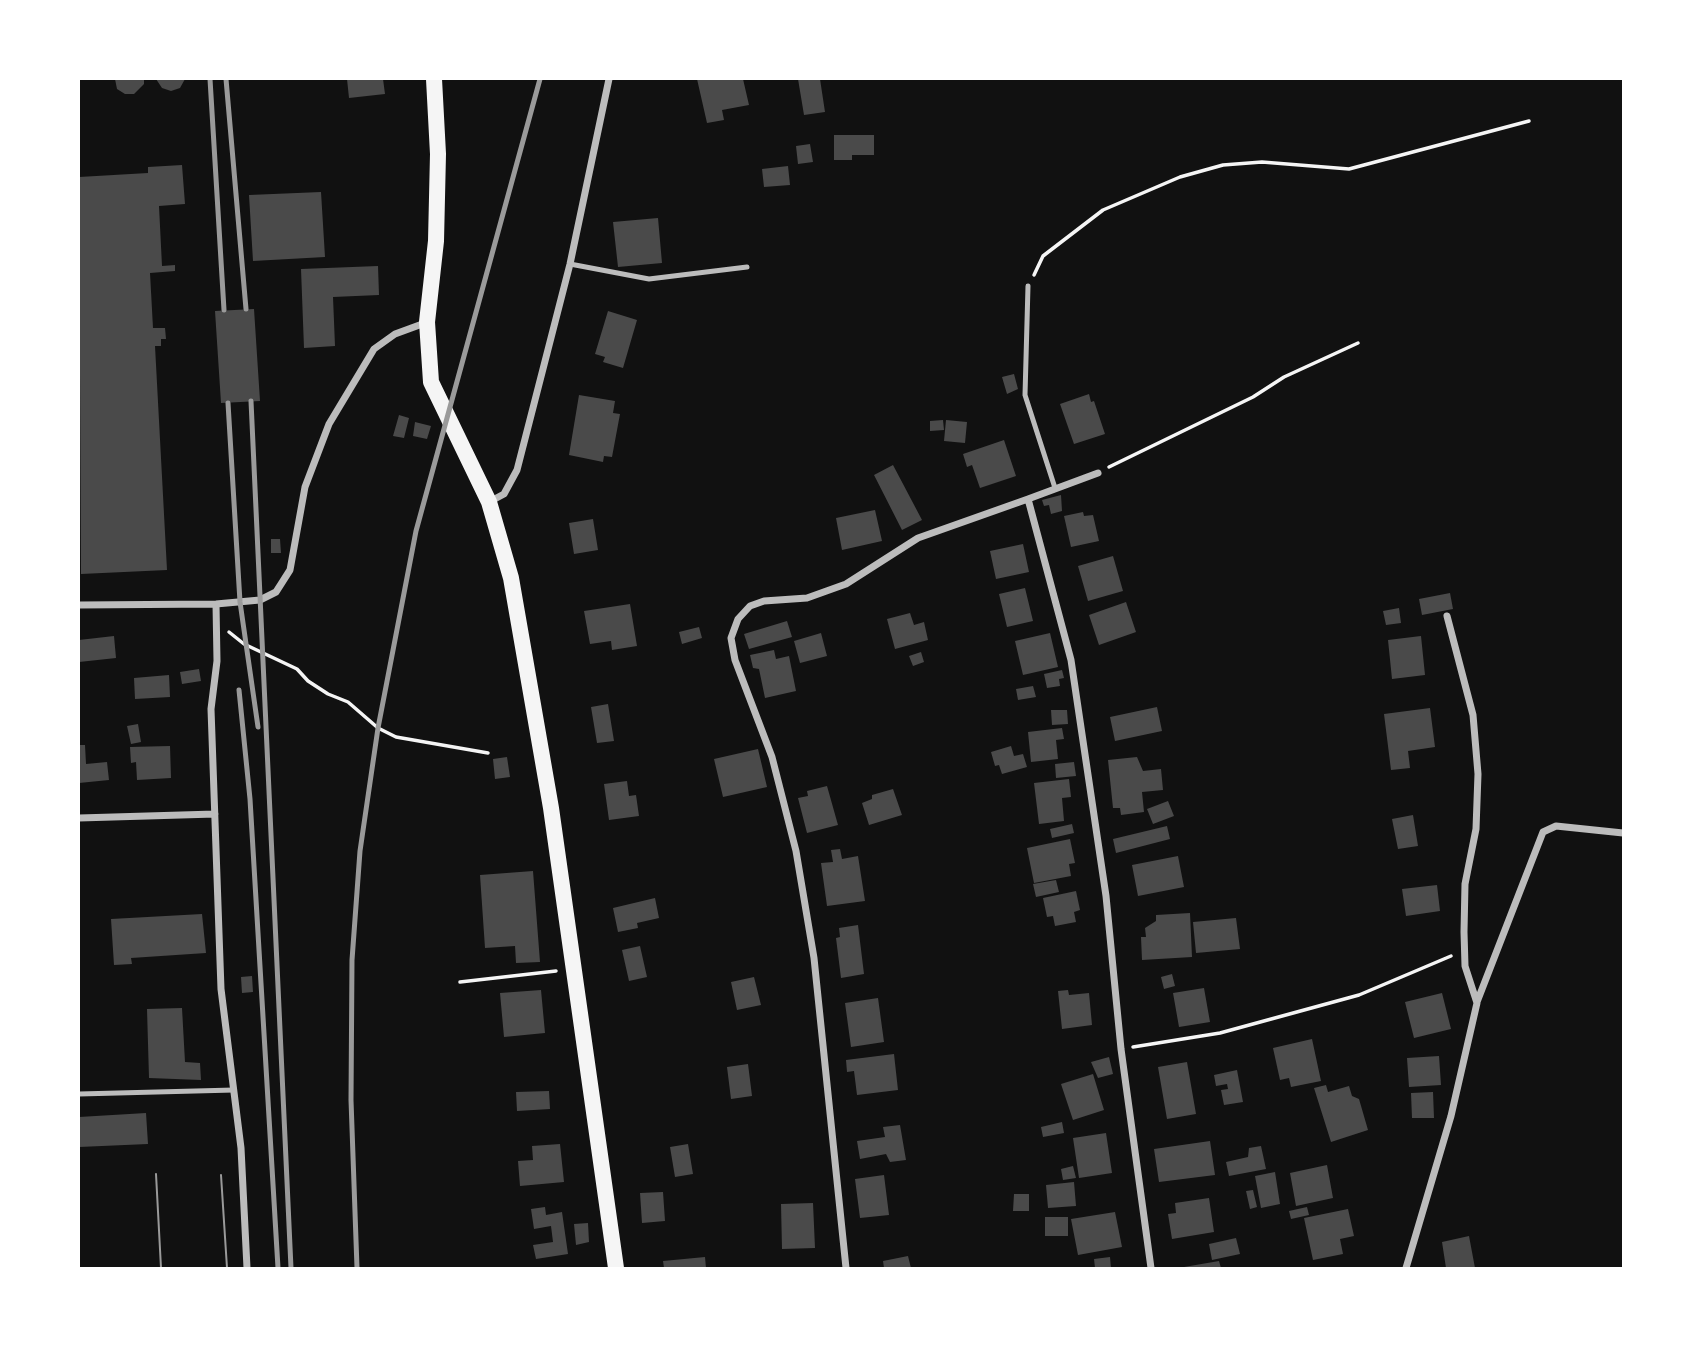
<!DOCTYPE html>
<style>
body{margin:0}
#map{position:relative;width:1702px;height:1347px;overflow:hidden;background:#111;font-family:Overpass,sans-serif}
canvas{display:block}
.frame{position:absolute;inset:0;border:80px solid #fff;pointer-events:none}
</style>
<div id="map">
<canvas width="1702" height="1347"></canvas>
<div class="frame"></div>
</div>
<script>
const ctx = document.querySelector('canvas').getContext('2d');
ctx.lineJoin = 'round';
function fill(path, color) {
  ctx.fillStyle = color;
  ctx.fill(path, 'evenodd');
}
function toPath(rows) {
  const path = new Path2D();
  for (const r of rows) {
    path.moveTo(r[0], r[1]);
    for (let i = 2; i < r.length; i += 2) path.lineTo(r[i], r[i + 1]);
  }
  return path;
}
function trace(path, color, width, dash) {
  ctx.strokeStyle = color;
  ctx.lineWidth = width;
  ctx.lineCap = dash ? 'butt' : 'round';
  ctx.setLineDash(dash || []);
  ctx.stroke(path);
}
fill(toPath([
 [115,79,144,79,144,84,134,94,125,94,117,89],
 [156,79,185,79,180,88,171,91,162,88],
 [347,79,383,79,385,94,349,98],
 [697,79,743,79,749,105,722,110,724,120,707,123],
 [798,79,820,79,825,112,804,115],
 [834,135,874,135,874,155,852,155,852,160,834,160],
 [810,144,813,162,798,164,796,146],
 [182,165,185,204,159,206,162,266,175,265,175,271,150,273,153,328,165,328,166,339,161,339,161,346,155,346,167,570,81,574,79,177,148,173,148,167],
 [788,166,790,185,764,187,762,169],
 [321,192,325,257,253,261,249,195],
 [658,218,662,263,618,267,613,222],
 [378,266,379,295,333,297,335,346,304,348,301,269],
 [254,309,260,401,221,403,215,311],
 [608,311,637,320,623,368,603,362,605,357,595,354],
 [1014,374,1018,389,1007,394,1002,377],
 [1089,394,1091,402,1094,401,1105,434,1074,444,1060,404],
 [579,395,615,401,613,413,620,414,612,457,604,456,603,462,569,455],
 [399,415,409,418,404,438,393,436],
 [943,420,944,430,930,431,930,421],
 [946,420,967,422,965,443,944,441],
 [415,422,431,426,427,439,413,436],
 [1004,440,1016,476,980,488,972,465,967,467,963,454],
 [893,465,922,520,902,530,874,475],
 [1061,495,1062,511,1051,514,1049,505,1044,506,1042,500],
 [875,510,882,541,842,550,836,518],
 [1083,512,1084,516,1093,515,1099,541,1071,547,1064,516],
 [593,519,598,550,574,554,569,523],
 [271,539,280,539,281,553,271,553],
 [1023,544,1029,572,996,579,990,551],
 [1113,556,1123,591,1088,601,1078,566],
 [1025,588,1033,621,1007,627,999,594],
 [1450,593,1453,609,1422,615,1419,599],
 [1126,602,1136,632,1099,645,1089,615],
 [630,604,637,646,612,650,611,641,590,644,584,611],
 [1399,608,1401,623,1386,625,1383,611],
 [910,613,914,625,924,622,928,640,895,649,887,619],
 [787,621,792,637,749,649,744,634],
 [699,627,702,638,682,644,679,632],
 [821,633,827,656,800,663,794,641],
 [1050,633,1058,667,1023,675,1015,641],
 [114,636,116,658,79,662,79,640],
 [1421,636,1425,675,1392,679,1388,640],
 [774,650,776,659,789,656,796,691,765,698,759,669,753,668,750,655],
 [921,652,924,662,913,666,909,656],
 [199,669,201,681,182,684,180,672],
 [1062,670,1064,678,1059,679,1060,686,1047,688,1044,674],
 [169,675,170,697,135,699,134,678],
 [1033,686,1036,697,1018,700,1016,689],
 [608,704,614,741,597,743,591,707],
 [1157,707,1162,731,1115,741,1110,717],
 [1430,708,1435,747,1408,751,1410,768,1391,770,1384,714],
 [1051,710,1067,710,1068,724,1052,725],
 [138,724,141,742,131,744,127,726],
 [1062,728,1064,739,1056,740,1058,759,1031,762,1028,732],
 [79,745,85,745,86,764,107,762,109,780,79,783],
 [170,746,171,778,137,780,136,762,131,763,130,747],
 [1011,746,1014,756,1023,754,1027,767,1002,774,999,765,995,766,991,752],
 [758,749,767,787,723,797,714,759],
 [507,757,510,777,495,779,493,759],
 [1137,757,1143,771,1161,769,1163,790,1142,792,1144,812,1121,815,1120,808,1113,808,1108,760],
 [1074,762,1076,776,1056,778,1055,764],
 [1069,779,1071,797,1062,798,1064,821,1039,824,1034,783],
 [627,781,629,796,636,795,639,816,609,820,604,784],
 [827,786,838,825,807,833,798,798,808,796,807,791],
 [893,789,902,815,869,825,862,803,872,799,872,795],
 [1168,801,1174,816,1153,824,1147,809],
 [1413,815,1418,846,1398,849,1392,819],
 [1072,824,1074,833,1052,838,1050,829],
 [1167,826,1170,839,1116,853,1113,839],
 [1070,839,1075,863,1069,864,1071,876,1034,883,1027,848],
 [840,849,842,859,858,856,865,901,827,906,821,863,833,862,831,850],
 [1178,856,1184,887,1138,896,1132,865],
 [533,871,540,962,516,963,515,946,485,948,480,875],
 [1056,880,1059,892,1036,897,1033,884],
 [1437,885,1440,911,1406,916,1402,889],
 [1076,891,1080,910,1074,912,1076,922,1055,926,1053,916,1047,917,1043,898],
 [655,898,659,918,637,923,638,928,618,932,613,908],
 [1190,913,1192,957,1142,960,1141,937,1146,937,1145,928,1156,921,1156,915],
 [202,914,206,953,131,958,132,964,114,965,111,919],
 [1236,918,1240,949,1196,953,1193,922],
 [858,925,864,974,841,978,836,938,840,937,839,928],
 [640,946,647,977,629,981,622,950],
 [1172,974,1175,986,1164,989,1161,977],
 [252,976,253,992,242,993,241,977],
 [754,977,761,1005,737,1010,731,982],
 [1204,988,1210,1022,1179,1027,1173,993],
 [541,990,545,1033,504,1037,500,993],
 [1068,990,1069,995,1089,993,1092,1025,1062,1029,1058,991],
 [1442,993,1451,1029,1414,1038,1405,1002],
 [878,998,884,1042,851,1047,845,1003],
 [182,1008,185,1062,200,1063,201,1080,149,1078,147,1009],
 [1312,1039,1321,1081,1291,1087,1289,1078,1280,1080,1273,1048],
 [894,1054,898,1090,857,1095,854,1071,847,1072,846,1060],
 [1439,1056,1441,1085,1409,1087,1407,1058],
 [1109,1057,1113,1074,1098,1078,1091,1062],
 [1187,1062,1196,1114,1167,1119,1158,1067],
 [748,1064,752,1096,731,1099,727,1067],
 [1237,1070,1243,1102,1224,1105,1221,1090,1228,1089,1227,1084,1216,1086,1214,1075],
 [1093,1074,1104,1110,1073,1120,1061,1084],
 [1326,1085,1328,1092,1349,1086,1352,1096,1359,1099,1368,1130,1331,1142,1314,1088],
 [549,1091,550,1109,517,1111,516,1092],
 [1433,1092,1434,1118,1412,1118,1411,1093],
 [146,1113,148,1144,79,1147,79,1117],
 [1062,1122,1064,1133,1043,1137,1041,1127],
 [900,1125,906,1160,890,1162,886,1154,860,1159,857,1141,885,1137,883,1127],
 [1106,1133,1112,1173,1079,1178,1073,1138],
 [1210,1141,1215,1175,1159,1182,1154,1149],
 [560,1144,564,1182,520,1186,518,1161,533,1160,532,1146],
 [688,1144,693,1174,675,1177,670,1147],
 [1261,1146,1266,1169,1229,1176,1226,1162,1248,1157,1249,1148],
 [1327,1165,1333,1198,1296,1206,1290,1173],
 [1073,1166,1076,1178,1063,1180,1061,1169],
 [1275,1172,1280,1204,1261,1208,1255,1176],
 [884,1175,889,1215,860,1218,855,1179],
 [1074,1182,1076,1206,1048,1208,1046,1185],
 [1253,1190,1257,1207,1250,1209,1246,1191],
 [663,1192,665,1221,642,1223,640,1193],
 [1014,1194,1029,1194,1029,1211,1013,1211],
 [1209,1198,1214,1232,1172,1239,1168,1214,1176,1213,1175,1203],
 [813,1203,815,1248,782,1249,781,1204],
 [545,1207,546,1215,562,1212,568,1254,536,1259,533,1245,553,1242,551,1226,534,1229,531,1209],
 [1307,1207,1309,1215,1291,1219,1289,1211],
 [1348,1209,1354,1236,1340,1239,1343,1254,1313,1260,1304,1218],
 [1115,1212,1122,1247,1078,1255,1071,1219],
 [1045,1217,1068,1217,1068,1236,1045,1236],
 [588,1223,589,1242,576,1245,574,1224],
 [1469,1236,1475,1268,1446,1268,1442,1242],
 [1236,1238,1240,1254,1212,1260,1209,1244],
 [908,1256,911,1268,884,1268,883,1261],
 [705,1257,706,1268,664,1268,663,1261],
 [1110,1257,1111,1268,1095,1268,1094,1259],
 [1219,1261,1221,1268,1184,1268,1184,1267]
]), '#4a4a4a');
trace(toPath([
 [1034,275,1043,256,1103,210,1180,177,1223,165,1262,162,1349,169,1529,121],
 [1109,467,1253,397,1284,377,1358,343],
 [229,632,244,644,297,669,308,681,328,694,348,702,378,728,396,737,488,753],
 [460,982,556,971],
 [1133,1047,1220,1033,1359,995,1451,956]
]), '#f5f5f5', 3.5);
trace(toPath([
 [570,264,649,279,747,267],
 [1028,286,1025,395,1055,488],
 [79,1094,234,1090]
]), '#bcbcbc', 5);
trace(toPath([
 [1028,499,1098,473],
 [489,502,504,494,517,470,570,264,609,79],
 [216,604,217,661,211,709,221,989,241,1148,247,1268],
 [79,605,216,604,260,600,276,592,290,570,305,487,329,424,374,349,395,334,425,323],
 [79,818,215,814],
 [1477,1002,1543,832,1556,826,1623,833],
 [846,1268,814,958,796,851,772,757,735,660,731,638,738,619,750,606,764,601,807,598,846,584,918,538,1028,499,1071,660,1106,896,1121,1049,1151,1268],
 [1406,1268,1451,1116,1477,1003,1465,966,1464,932,1465,884,1476,829,1478,774,1473,715,1447,616]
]), '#bcbcbc', 7);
trace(toPath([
 [434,79,438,154,436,241,427,322,431,382,489,502,511,578,551,808,616,1268]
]), '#f5f5f5', 16);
trace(toPath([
 [156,1174,161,1268],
 [221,1175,227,1268]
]), '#9a9a9a', 2);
trace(toPath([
 [210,79,224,310],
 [226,79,246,309],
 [251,401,291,1268],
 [228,403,240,602,258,727],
 [239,690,250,799,278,1268],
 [357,1268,351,1100,352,960,360,851,378,728,416,531,540,79]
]), '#9a9a9a', 5);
</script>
